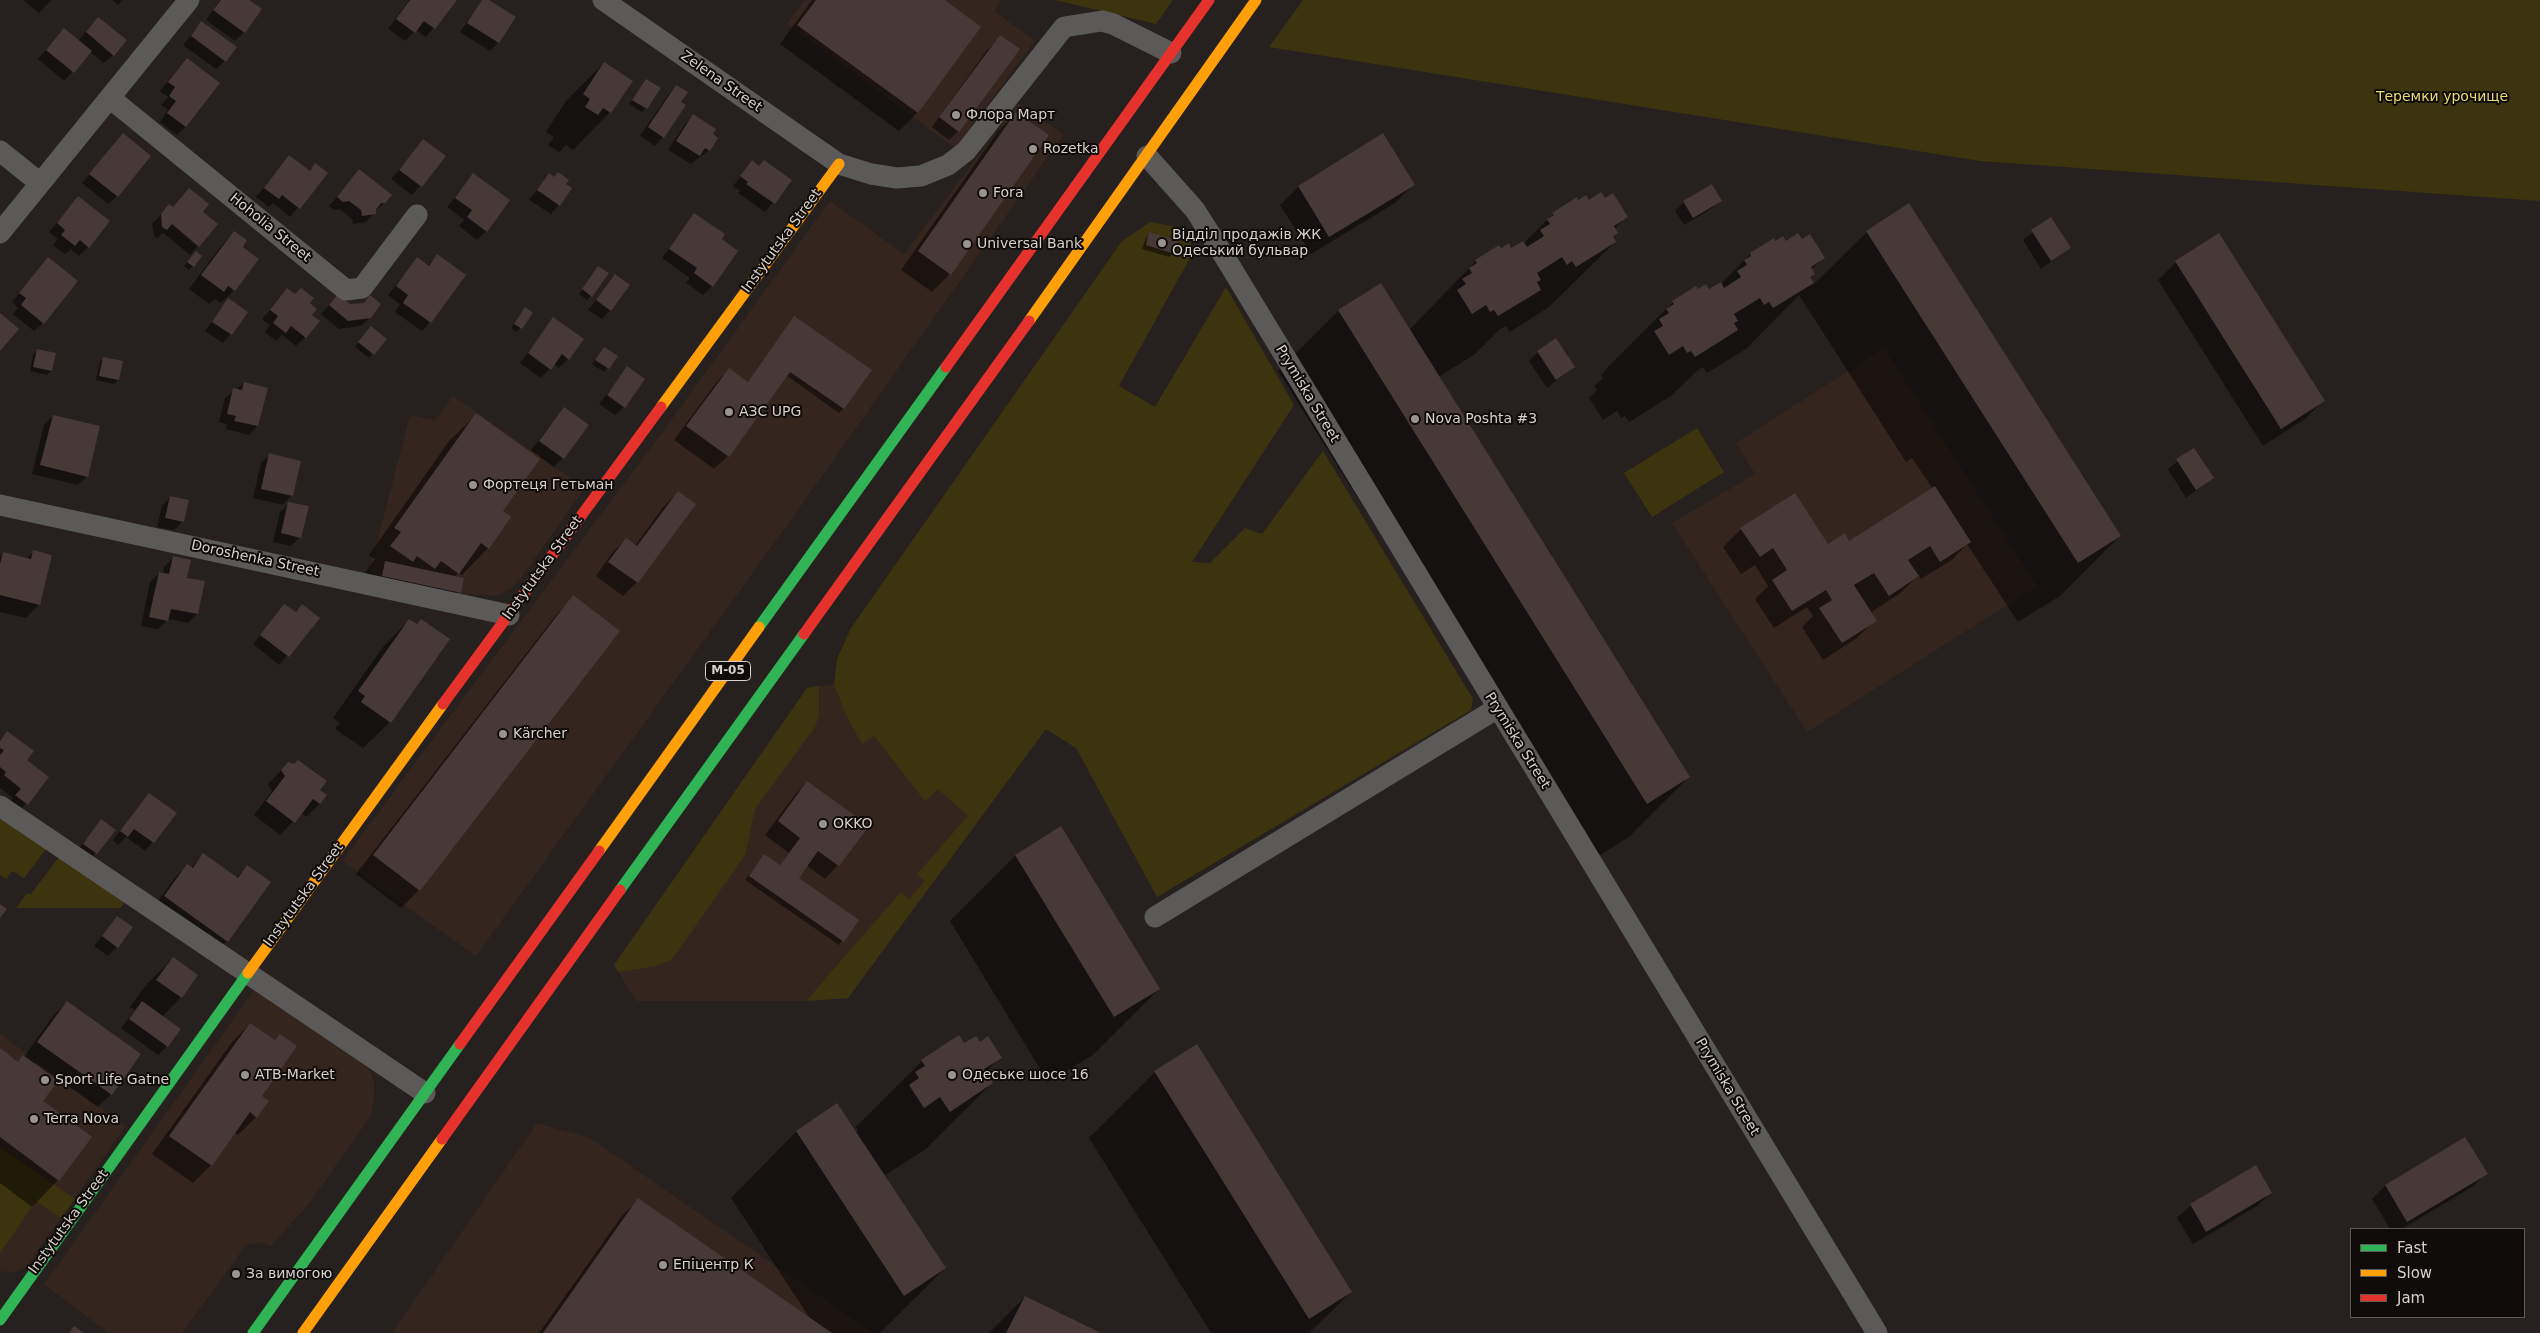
<!DOCTYPE html>
<meta charset="utf-8">
<style>
body{margin:0}
#map{position:relative;width:2540px;height:1333px;overflow:hidden;background:#26211e;font-family:"DejaVu Sans",sans-serif}
canvas{display:block}
.legend{position:absolute;left:2350px;top:1228px;width:175px;height:90px;box-sizing:border-box;background:#0f0b09;border:1px solid #5f5a57;margin:0;padding:6px 9px;list-style:none;font-size:15px;color:#d7d0cd}
.legend li{display:flex;align-items:center;gap:10px;height:25px}
.legend b{width:25px;border:1px solid #5f5a57}
</style>
<div id="map">
<canvas width="2540" height="1333"></canvas>
<ul class="legend">
<li><b style="height:6px;background:#30b455"></b>Fast</li>
<li><b style="height:6px;background:#ff9f0a"></b>Slow</li>
<li><b style="height:6px;background:#e5322d"></b>Jam</li>
</ul>
</div>
<script>
const ctx = document.querySelector('canvas').getContext('2d');
ctx.lineJoin = 'round';
function fill(path, color) {
  ctx.fillStyle = color;
  ctx.fill(path, 'evenodd');
}
function toPath(rows) {
  const path = new Path2D();
  for (const r of rows) {
    path.moveTo(r[0], r[1]);
    for (let i = 2; i < r.length; i += 2) path.lineTo(r[i], r[i + 1]);
  }
  return path;
}
function trace(path, color, width, dash) {
  ctx.strokeStyle = color;
  ctx.lineWidth = width;
  ctx.lineCap = dash ? 'butt' : 'round';
  ctx.setLineDash(dash || []);
  ctx.stroke(path);
}
function write(font, color, halo, rows, align = 'center') {
  ctx.font = font + ' "DejaVu Sans",sans-serif';
  ctx.lineWidth = 4;
  ctx.setLineDash([]);
  ctx.textBaseline = 'middle';
  ctx.strokeStyle = halo;
  ctx.fillStyle = color;
  for (const [text, x, y, turn = 0] of rows) {
    ctx.save();
    ctx.translate(x, y);
    ctx.rotate((+turn || 0) * Math.PI / 180);
    ctx.textAlign = isNaN(turn) ? turn : align;
    if (halo) ctx.strokeText(text, 0, 0);
    ctx.fillText(text, 0, 0);
    ctx.restore();
  }
}
fill(toPath([
 [805,0,1002,0,994,11,1035,41,955,148,787,24],
 [1018,104,1064,134,795,514,476,956,342,861,669,423,830,201,904,254],
 [1884,348,2037,586,1807,732,1672,523,1755,474,1736,443],
 [453,396,585,488,521,578,510,589,497,596,465,594,369,573,410,415,435,420],
 [834,684,852,711,985,812,848,998,806,1001,636,1001,614,965,807,688],
 [257,986,368,1066,374,1081,374,1099,370,1117,308,1205,270,1247,262,1242,246,1245,182,1333,108,1333,44,1284],
 [0,1034,126,1126,26,1267,13,1273,0,1271],
 [537,1123,590,1138,873,1333,392,1333]
]), '#34251e');
fill(toPath([
 [1055,0,1173,0,1156,24],
 [1303,0,2540,0,2540,201,1980,161,1269,47],
 [1150,222,1177,227,1195,249,1119,386,1155,407,1226,287,1294,405,1192,562,1210,563,1245,528,1262,534,1323,451,1473,699,1471,710,1157,897,1076,748,1046,729,848,998,806,1001,901,892,909,899,925,881,917,874,968,816,938,789,925,801,874,736,862,744,846,715,834,684,837,659,851,628,1122,241],
 [1697,428,1724,472,1652,517,1624,473],
 [819,686,819,716,815,727,755,809,745,855,683,944,671,960,656,966,618,972,614,965,807,688],
 [0,816,47,848,24,878,12,871,6,879,0,875],
 [59,857,125,902,120,908,16,908,26,894,31,894],
 [0,1147,75,1199,61,1218,36,1201,0,1253]
]), '#3c340f');
fill(toPath([
 [23,0,51,0,39,13],
 [112,0,122,0,118,5],
 [220,0,247,0,244,32,235,41,206,20],
 [409,0,455,0,426,37,416,30,405,41,388,29],
 [483,0,487,0,515,17,498,43,490,51,460,32],
 [812,0,943,0,980,27,917,113,899,131,780,44],
 [98,18,113,55,104,63,90,52,64,81,38,59,55,39,78,41],
 [201,23,225,61,216,69,183,45],
 [1000,37,958,131,949,140,932,127,987,50],
 [187,59,186,126,177,135,160,122,168,110,161,105,168,97,160,91],
 [604,63,610,112,573,150,566,145,559,152,548,145,554,137,546,132,566,101],
 [646,80,646,108,642,112,629,104],
 [676,86,680,102,663,137,655,146,640,136,668,95],
 [1016,113,1047,135,950,274,932,292,901,270,998,131],
 [693,116,711,135,709,150,691,164,668,150,685,124],
 [123,135,117,196,108,204,82,183],
 [1382,135,1413,185,1395,203,1311,254,1280,205,1298,187],
 [423,141,444,157,412,195,391,179],
 [290,157,309,171,315,165,326,173,290,217,273,203,269,207,256,197],
 [764,161,791,180,765,212,738,193,740,191,733,186,752,162,758,167],
 [359,171,384,202,366,222,353,224,352,219,340,209,334,210,329,206],
 [474,175,486,231,477,240,459,226,464,220,447,207],
 [549,175,564,185,559,205,551,214,529,200],
 [78,198,88,247,79,256,71,249,65,254,53,245,58,239,49,232],
 [1720,201,1711,209,1684,225,1675,211,1684,202],
 [1578,202,1589,202,1626,217,1614,229,1612,237,1615,242,1549,307,1510,332,1506,326,1500,329,1474,355,1438,377,1689,777,1629,837,1587,863,1278,371,1338,311,1409,330,1476,261,1499,247,1500,250,1511,250,1524,243,1553,214],
 [169,206,201,212,198,246,190,255,163,233,157,238,154,236,152,224],
 [695,214,720,240,712,286,703,295,686,283,690,278,662,258],
 [2050,219,2069,248,2041,269,2023,240],
 [234,232,241,247,234,290,221,303,215,299,209,304,189,289,221,246],
 [1867,232,2120,536,2060,596,2018,622,1967,544,1952,560,1921,579,1919,575,1899,594,1870,613,1875,620,1857,638,1823,660,1802,627,1813,616,1807,607,1774,628,1755,599,1768,586,1755,565,1741,574,1723,547,1741,529,1827,546,1849,542,1933,489,1912,458,1906,462,1799,295,1746,349,1707,373,1703,367,1698,370,1671,396,1629,422,1625,416,1621,418,1617,411,1603,420,1589,398,1597,390,1594,386,1603,378,1601,376,1607,368,1673,302,1721,284,1750,254,1774,240,1775,242,1801,241,1824,257,1811,270,1814,273,1809,278,1813,285],
 [1150,233,1173,253,1169,257,1142,249,1146,238],
 [437,256,430,322,422,331,395,312,400,304,388,295,417,259,427,266],
 [192,257,193,266,189,270,184,266],
 [2176,262,2323,401,2305,419,2263,446,2158,280],
 [40,268,43,323,34,331,13,314,18,308,12,302],
 [595,271,591,296,587,300,579,294],
 [615,276,610,310,602,319,588,310],
 [288,290,308,303,310,315,305,337,296,346,282,335,276,341,265,332,270,325,262,319],
 [338,295,350,305,363,304,370,297,370,317,361,326,339,329,321,314],
 [228,300,231,334,223,343,205,331],
 [521,313,532,313,517,332,511,328],
 [553,319,568,359,559,368,554,364,541,378,520,363],
 [791,321,870,370,843,409,839,413,786,375,728,456,714,469,674,440,716,383,729,369,748,382],
 [367,332,373,354,369,358,355,347],
 [37,351,51,371,47,375,30,371,33,355],
 [601,352,616,357,604,372,592,364],
 [1538,352,1574,367,1547,388,1529,361],
 [104,358,122,362,118,380,114,384,96,380,100,362],
 [627,368,624,407,615,415,599,404],
 [244,383,257,426,249,435,226,429,227,424,219,422,225,398],
 [564,408,563,458,554,467,531,450],
 [476,415,501,512,488,548,462,575,459,572,454,577,459,592,451,601,365,573,375,559,369,555,449,441],
 [53,416,87,476,78,485,32,474,44,425],
 [2193,449,2212,478,2186,498,2168,469],
 [269,455,299,462,291,496,283,505,253,498,261,463],
 [678,493,694,504,637,582,623,596,596,576,612,553,626,539,635,546,664,506],
 [170,498,183,521,174,530,157,527,162,506],
 [289,503,300,537,291,546,273,542,280,512],
 [33,552,39,604,26,618,0,612,0,557,3,553,26,559],
 [173,558,186,579,197,614,188,623,168,619,158,629,141,626,150,582,159,573,163,574,164,567],
 [574,597,419,890,401,908,356,874,556,615],
 [285,606,295,613,302,606,318,618,279,665,253,644],
 [409,620,390,722,363,748,335,729,340,723,333,718,383,647],
 [7,732,25,761,48,777,18,813,7,805,13,798,0,788,0,740],
 [288,763,318,790,320,804,306,817,301,813,280,835,254,815,272,791,268,784],
 [807,782,838,865,825,879,806,865,797,878,857,920,839,945,745,880,764,856,779,866,789,853,765,835,794,796],
 [149,794,175,813,145,851,126,837,118,845,113,840],
 [102,821,114,830,88,862,75,853],
 [1060,828,1159,989,1093,1055,1048,1082,950,921,1015,856],
 [203,855,236,878,247,867,227,941,214,954,151,910,174,879,187,865,191,868],
 [117,917,117,947,108,956,94,946],
 [173,958,181,997,162,1017,167,1046,158,1055,121,1028,135,1010,130,1007,146,985],
 [67,1002,111,1094,98,1107,35,1063,34,1065,58,1180,32,1207,0,1183,0,1050,18,1062,24,1057,53,1016],
 [250,1024,260,1096,256,1117,238,1135,234,1132,211,1165,193,1183,152,1154,232,1042],
 [979,1043,1000,1057,985,1073,992,1083,926,1149,884,1176,945,1268,880,1333,539,1333,621,1217,639,1199,811,1320,731,1198,796,1132,837,1105,856,1133,858,1130,856,1127,922,1061,964,1045],
 [1155,1072,1351,1292,1309,1333,1211,1333,1089,1138],
 [2465,1139,2486,1174,2472,1187,2402,1229,2390,1229,2372,1199,2385,1186],
 [2271,1193,2257,1206,2193,1244,2177,1218,2191,1205],
 [1025,1297,1098,1333,989,1333]
]), '#0007');
fill(toPath([
 [221,0,249,0,262,9,245,33,213,10],
 [410,0,457,0,435,29,424,21,415,33,396,19],
 [482,0,489,0,516,17,499,43,467,23],
 [816,0,945,0,981,27,918,113,797,25],
 [98,17,127,40,114,56,86,32],
 [201,21,237,47,226,62,191,36],
 [64,28,92,51,74,73,46,50],
 [1000,35,1020,49,959,132,939,117],
 [187,58,220,83,186,127,167,113,176,101,169,96,175,87,168,82],
 [604,62,633,81,611,113,603,108,598,115,585,107,590,99,583,94],
 [646,79,661,88,647,109,632,100],
 [676,85,688,92,681,102,686,105,664,138,648,127],
 [1016,112,1049,135,951,275,918,251],
 [693,114,716,129,713,134,718,138,710,151,705,148,700,156,676,141],
 [123,133,151,156,118,197,89,174],
 [1383,133,1415,185,1329,237,1298,186],
 [423,139,446,156,422,187,399,170],
 [289,155,310,171,315,163,328,173,300,209,282,195,279,199,264,188],
 [752,160,759,166,764,160,792,180,775,204,746,184,748,182,740,176],
 [359,169,392,195,385,203,381,203,376,210,376,214,362,216,361,210,349,201,343,202,337,197],
 [558,172,569,180,566,184,572,188,560,206,537,190,549,173,554,177],
 [473,173,510,200,487,232,467,217,472,210,455,198],
 [1712,184,1722,201,1693,218,1683,201],
 [189,188,209,204,203,212,218,224,199,247,172,224,167,230,162,227,161,214,169,204,173,207],
 [1601,192,1605,198,1613,193,1628,217,1614,226,1618,233,1613,236,1616,242,1576,267,1572,261,1567,265,1562,257,1537,273,1541,280,1537,282,1541,290,1498,316,1494,310,1490,312,1486,305,1472,314,1457,290,1466,284,1462,279,1472,273,1469,268,1477,263,1475,260,1499,245,1501,248,1509,243,1511,248,1523,241,1527,247,1544,236,1540,230,1550,224,1547,219,1554,215,1552,213,1577,197,1578,200,1586,195,1589,200],
 [78,196,110,221,89,248,80,240,75,246,61,235,65,230,57,223],
 [1909,203,2121,536,2078,563,1866,231],
 [694,213,725,234,722,239,738,251,713,287,694,273,697,268,669,249],
 [2051,217,2071,248,2051,261,2031,230],
 [234,231,247,240,243,247,259,259,235,291,228,286,224,292,201,275],
 [1149,232,1178,241,1175,254,1146,245],
 [1798,233,1802,239,1810,234,1825,258,1811,267,1815,274,1810,277,1814,283,1773,308,1769,302,1764,305,1760,298,1734,314,1738,321,1734,323,1738,330,1695,357,1691,351,1687,353,1683,346,1669,355,1654,331,1663,326,1659,319,1669,313,1666,309,1674,304,1672,301,1696,286,1698,289,1706,284,1709,289,1721,282,1724,288,1741,277,1737,271,1747,265,1744,260,1751,256,1750,253,1774,238,1775,241,1783,236,1786,241],
 [2219,233,2325,401,2281,429,2175,261],
 [196,251,202,256,194,267,187,262],
 [437,254,466,275,431,323,403,303,408,295,396,286,417,257,429,266],
 [48,257,78,281,44,324,21,305,26,298,19,293],
 [598,266,609,273,592,297,582,289],
 [615,274,630,285,611,311,596,300],
 [1381,283,1690,777,1647,804,1338,310],
 [287,288,295,294,301,288,314,298,310,303,317,309,312,315,320,321,306,338,291,326,286,333,273,323,278,316,270,310],
 [338,294,350,304,364,303,370,295,381,304,371,318,348,321,329,305],
 [228,298,248,312,232,335,212,322],
 [525,307,533,313,522,329,514,324],
 [0,313,19,329,0,351],
 [794,316,872,370,844,409,790,372,729,457,686,426,729,368,748,382],
 [553,317,584,339,569,360,562,354,551,370,528,353],
 [371,326,387,339,374,355,358,342],
 [1556,338,1575,367,1556,380,1537,351],
 [604,347,618,356,609,369,595,360],
 [37,349,56,353,52,371,33,367],
 [103,357,123,361,119,380,99,376],
 [627,366,645,379,625,408,607,395],
 [244,382,268,388,258,426,234,421,236,416,227,414,233,388,242,390],
 [564,407,589,425,564,459,539,441],
 [476,413,540,459,503,511,511,517,489,549,481,543,459,574,441,561,435,569,417,556,413,562,390,546,401,532,394,528],
 [53,415,100,426,88,477,40,465],
 [2194,448,2214,478,2196,490,2176,459],
 [269,453,301,461,293,496,261,489],
 [1935,486,1971,542,1940,562,1930,546,1908,560,1919,576,1889,596,1874,573,1854,585,1877,621,1842,643,1819,608,1832,600,1826,590,1792,611,1772,580,1787,570,1773,548,1760,557,1740,528,1795,493,1828,544,1845,533,1849,541],
 [678,491,696,504,638,583,608,562,626,538,637,546],
 [170,496,189,500,184,522,165,518],
 [288,502,309,506,301,538,281,533],
 [33,550,52,555,40,605,0,595,0,564,3,552,31,559],
 [173,556,191,560,187,578,205,581,198,614,171,609,168,621,149,617,159,572,169,574],
 [385,561,464,578,461,593,382,576],
 [573,595,620,631,420,891,373,855],
 [284,604,296,612,302,604,320,618,289,657,260,635],
 [409,619,417,624,421,619,450,639,391,723,361,702,365,696,358,691],
 [7,731,34,751,27,760,49,777,28,805,15,795,21,789,4,775,6,772,0,767,0,755,4,750,0,748,0,741],
 [298,760,327,781,320,790,327,795,320,804,313,799,295,823,266,801,285,776,281,770,288,762,294,764],
 [807,781,869,826,839,866,818,851,799,878,859,920,844,942,749,876,764,854,780,865,800,838,778,821],
 [149,793,177,813,154,843,134,829,128,837,120,831],
 [101,819,116,830,97,854,83,844],
 [1061,826,1160,989,1114,1017,1015,855],
 [203,853,238,878,247,865,271,882,228,942,164,896,187,864,193,868],
 [0,904,7,909,0,918],
 [117,916,133,927,118,948,102,936],
 [173,957,198,975,182,998,156,980],
 [67,1001,141,1054,112,1095,37,1042],
 [142,1001,181,1029,168,1047,129,1019],
 [250,1023,275,1040,280,1034,297,1046,262,1096,269,1101,263,1109,257,1118,250,1112,212,1166,169,1136],
 [959,1035,964,1043,976,1036,980,1042,988,1036,1002,1058,984,1069,993,1083,950,1112,940,1097,924,1108,909,1085,919,1078,915,1072,925,1066,921,1060],
 [1197,1044,1352,1292,1309,1319,1154,1071],
 [0,1048,18,1062,23,1055,58,1081,43,1101,92,1137,59,1181,0,1137],
 [837,1103,946,1268,904,1296,796,1131],
 [2465,1137,2488,1174,2407,1222,2385,1185],
 [2256,1165,2272,1193,2206,1232,2190,1204],
 [638,1198,832,1333,543,1333],
 [1025,1296,1101,1333,1006,1333],
 [74,1326,84,1333,69,1333]
]), '#463938');
trace(toPath([
 [603,0,839,164,871,174,897,178,921,176,948,165,966,151,1064,27,1102,21,1113,24,1171,53],
 [110,98,346,290,362,288,417,215],
 [0,151,40,183],
 [1147,156,1195,210,1226,259,1877,1333],
 [0,233,189,0],
 [0,505,509,615],
 [0,806,425,1093],
 [1155,917,1496,709]
]), '#5c5a59', 21);
trace(toPath([
 [759,627,946,367],
 [620,890,804,634],
 [0,1320,248,973],
 [253,1333,460,1044]
]), '#30b455', 11);
trace(toPath([
 [1029,321,1256,0],
 [661,407,839,164],
 [599,851,759,627],
 [248,973,443,704],
 [303,1333,442,1139]
]), '#ff9f0a', 11);
trace(toPath([
 [946,367,1209,0],
 [804,634,1029,321],
 [443,704,661,407],
 [460,1044,599,851],
 [442,1139,620,890]
]), '#e5322d', 11);
for (const [x, y, r, color] of [
 [956,115,5,"#999390"],
 [1033,149,5,"#999390"],
 [983,193,5,"#999390"],
 [1162,243,5,"#999390"],
 [967,244,5,"#999390"],
 [729,412,5,"#999390"],
 [1415,419,5,"#999390"],
 [473,485,5,"#999390"],
 [503,734,5,"#999390"],
 [823,824,5,"#999390"],
 [245,1075,5,"#999390"],
 [952,1075,5,"#999390"],
 [45,1080,5,"#999390"],
 [34,1119,5,"#999390"],
 [663,1265,5,"#999390"],
 [236,1274,5,"#999390"]
]) {
  const dot = new Path2D();
  dot.arc(x, y, r, 0, 2 * Math.PI);
  ctx.fillStyle = color;
  ctx.fill(dot);
  trace(dot, '#0f0b09', 2);
}
for (const [x, y, w] of [
 [728,671,45]
]) {
  const box = new Path2D();
  box.roundRect(x - w / 2, y - 9.5, w, 19, 4);
  ctx.fillStyle = '#0f0b09';
  ctx.fill(box);
  trace(box, '#d7d0cd', 1);
}
write('bold 12px', '#d7d0cd', null, [
 ["М-05",728,671]
]);
write('14px', '#d7d0cd', '#0f0b09', [
 ["Zelena Street",721,82,35],
 ["Hoholia Street",270,228,39],
 ["Instytutska Street",782,241,-54],
 ["Prymiska Street",1307,394,59],
 ["Doroshenka Street",255,559,12],
 ["Instytutska Street",543,568,-54],
 ["Prymiska Street",1517,741,58],
 ["Instytutska Street",304,895,-54],
 ["Prymiska Street",1727,1087,59],
 ["Instytutska Street",69,1222,-54]
]);
write('14px', '#ebd975', '#0f0b09', [
 ["Теремки урочище",2442,97]
]);
write('14px', '#d7d0cd', '#0f0b09', [
 ["Флора Март",966,115],
 ["Rozetka",1043,149],
 ["Fora",993,193],
 ["Відділ продажів ЖК",1172,235],
 ["Одеський бульвар",1172,251],
 ["Universal Bank",977,244],
 ["АЗС UPG",739,412],
 ["Nova Poshta #3",1425,419],
 ["Фортеця Гетьман",483,485],
 ["Kärcher",513,734],
 ["OKKO",833,824],
 ["ATB-Market",255,1075],
 ["Одеське шосе 16",962,1075],
 ["Sport Life Gatne",55,1080],
 ["Terra Nova",44,1119],
 ["Епіцентр К",673,1265],
 ["За вимогою",246,1274]
], 'left');
</script>
